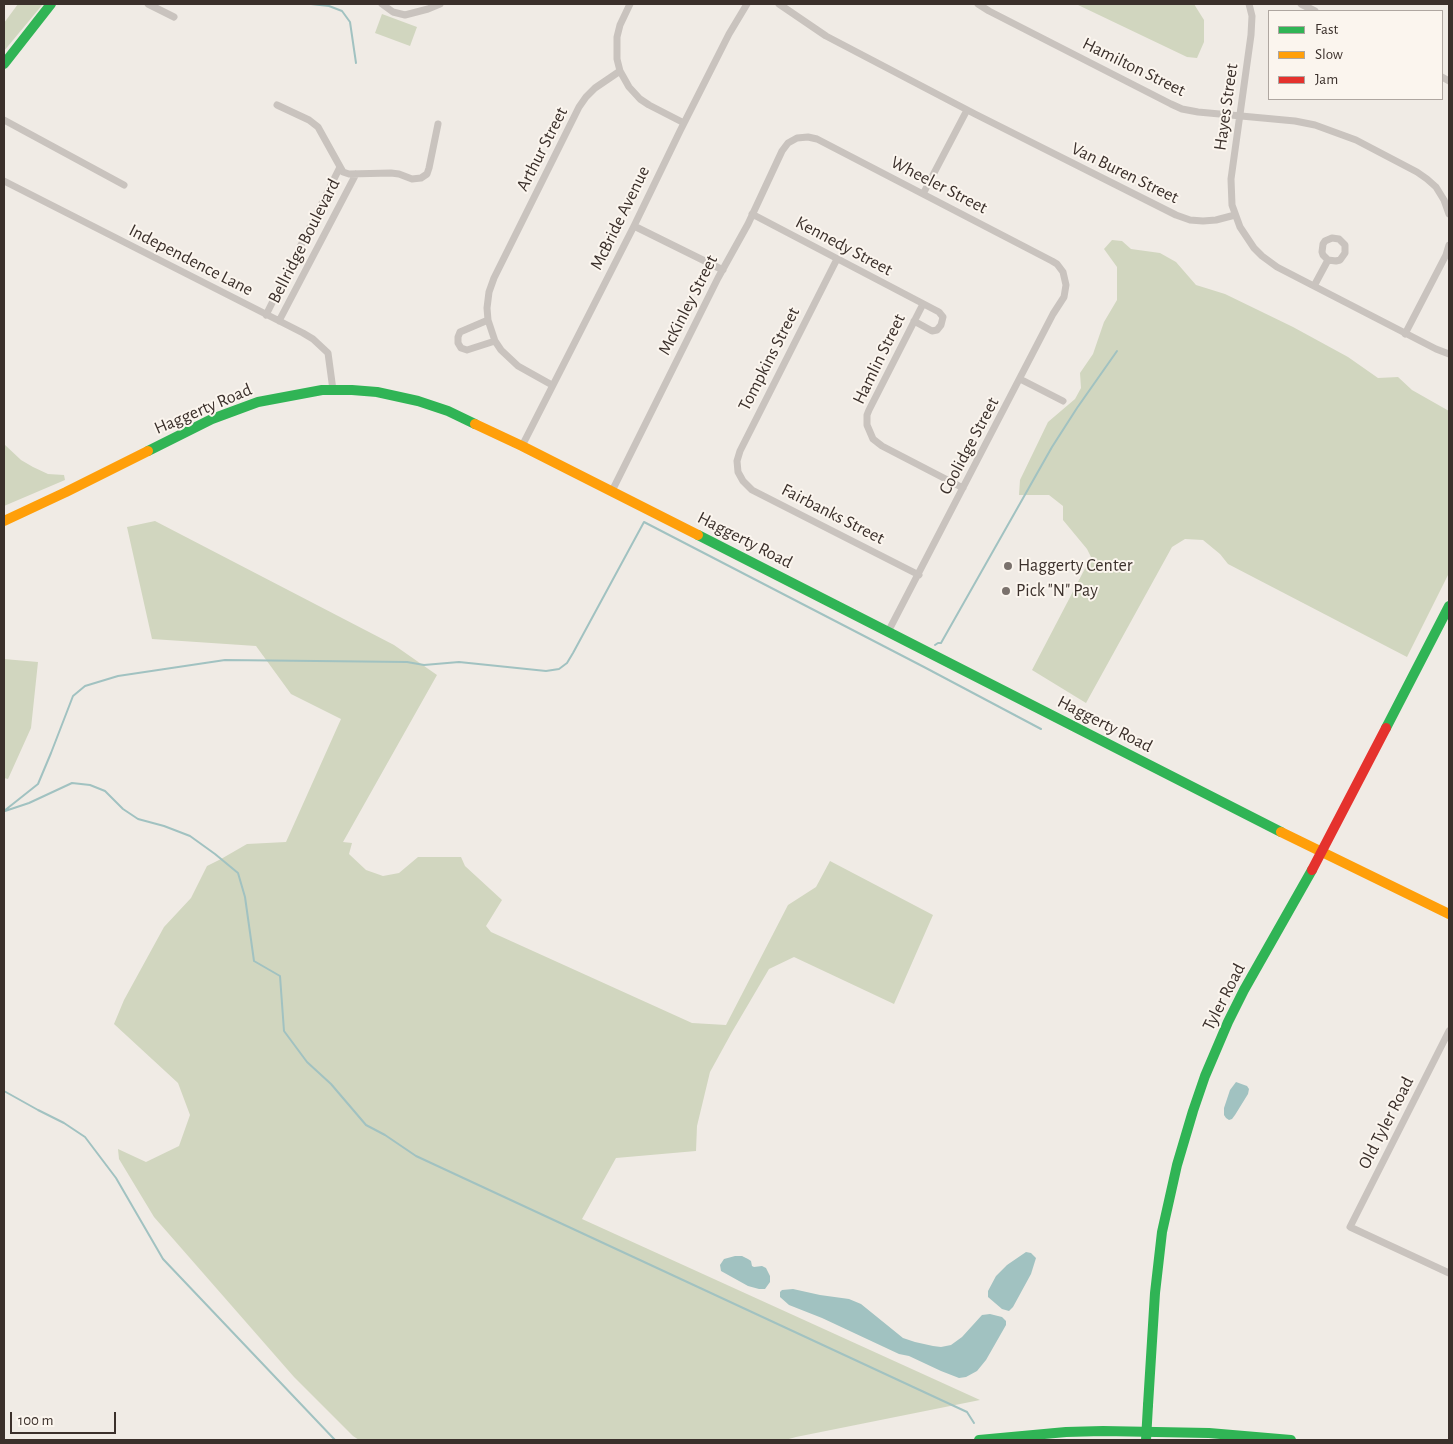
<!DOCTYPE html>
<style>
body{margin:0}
#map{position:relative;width:1453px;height:1444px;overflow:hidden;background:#f0ebe5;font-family:"Alegreya Sans",sans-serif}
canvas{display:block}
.frame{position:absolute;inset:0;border:5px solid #3b302b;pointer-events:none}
.legend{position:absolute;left:1268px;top:10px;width:175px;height:90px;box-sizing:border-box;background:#fbf5ee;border:1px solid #aea6a0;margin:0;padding:6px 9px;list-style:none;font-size:15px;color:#3b302b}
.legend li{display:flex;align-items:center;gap:10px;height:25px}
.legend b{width:25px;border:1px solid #aea6a0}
.scale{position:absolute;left:10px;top:1412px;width:106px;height:22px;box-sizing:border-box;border:2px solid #3b302b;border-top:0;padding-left:6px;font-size:15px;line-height:18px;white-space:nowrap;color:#3b302b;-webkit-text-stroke:4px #fbf5ee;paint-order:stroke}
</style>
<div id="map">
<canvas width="1453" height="1444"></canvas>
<div class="frame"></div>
<ul class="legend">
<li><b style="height:6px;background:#30b455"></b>Fast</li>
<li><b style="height:6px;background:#ff9f0a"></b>Slow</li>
<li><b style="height:6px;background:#e5322d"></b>Jam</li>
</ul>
<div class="scale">100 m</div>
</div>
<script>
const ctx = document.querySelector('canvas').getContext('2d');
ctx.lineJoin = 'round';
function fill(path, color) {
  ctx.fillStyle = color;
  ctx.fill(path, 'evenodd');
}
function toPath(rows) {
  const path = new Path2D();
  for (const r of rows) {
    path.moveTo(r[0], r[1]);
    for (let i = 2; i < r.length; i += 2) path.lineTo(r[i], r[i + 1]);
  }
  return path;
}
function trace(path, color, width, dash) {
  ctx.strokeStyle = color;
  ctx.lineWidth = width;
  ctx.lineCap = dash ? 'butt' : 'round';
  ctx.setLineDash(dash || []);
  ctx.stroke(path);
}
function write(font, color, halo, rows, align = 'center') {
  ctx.font = font + ' "Alegreya Sans",sans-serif';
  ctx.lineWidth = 4;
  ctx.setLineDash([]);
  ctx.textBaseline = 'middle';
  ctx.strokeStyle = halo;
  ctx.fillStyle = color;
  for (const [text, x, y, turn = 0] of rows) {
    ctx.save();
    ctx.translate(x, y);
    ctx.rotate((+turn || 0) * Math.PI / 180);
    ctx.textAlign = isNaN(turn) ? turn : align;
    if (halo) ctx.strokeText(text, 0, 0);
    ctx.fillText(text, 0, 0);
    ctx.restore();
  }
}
fill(toPath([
 [18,4,43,4,4,51,4,23],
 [1076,4,1194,4,1204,20,1204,42,1197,58,1187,57],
 [382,14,417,27,410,46,375,33],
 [1112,240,1122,241,1131,249,1160,253,1176,262,1196,285,1225,294,1293,327,1348,357,1378,378,1398,377,1412,390,1449,411,1449,573,1407,657,1228,564,1220,554,1203,540,1185,539,1172,547,1086,703,1032,670,1091,557,1087,549,1063,520,1063,506,1049,495,1019,495,1020,480,1048,422,1075,399,1081,388,1080,373,1093,354,1104,322,1117,300,1117,267,1104,249],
 [4,444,21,460,33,467,48,474,64,475,65,480,4,506],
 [155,521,394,645,437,675,343,842,352,843,349,854,366,870,383,876,399,873,418,857,461,857,465,866,502,900,486,926,491,932,692,1023,726,1025,788,905,816,887,830,861,933,915,894,1004,794,957,769,969,732,1032,710,1072,697,1126,696,1151,616,1158,582,1219,980,1400,796,1437,785,1440,359,1440,353,1436,294,1377,154,1217,119,1159,118,1149,146,1162,179,1146,190,1115,178,1083,114,1024,124,1000,164,927,191,898,207,866,221,859,247,844,286,842,341,719,291,694,256,646,152,639,127,527],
 [4,659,38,662,31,728,8,779,4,778]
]), '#d1d6bf');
fill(toPath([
 [1236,1082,1247,1086,1249,1089,1248,1094,1235,1115,1232,1119,1229,1120,1226,1118,1224,1115,1224,1108,1230,1090],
 [1026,1252,1031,1253,1036,1258,1031,1274,1013,1307,1009,1311,1002,1309,988,1297,988,1291,996,1276,1007,1265],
 [735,1256,742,1256,748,1259,751,1261,752,1266,754,1267,762,1266,766,1268,770,1276,770,1282,765,1289,759,1289,748,1286,721,1271,720,1265,724,1259],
 [793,1289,820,1295,849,1299,861,1304,903,1338,915,1342,933,1346,941,1347,951,1345,962,1337,982,1315,990,1314,1002,1317,1006,1321,1006,1325,986,1360,977,1371,966,1377,959,1378,941,1371,909,1356,899,1354,822,1318,789,1305,780,1297,780,1292,782,1290]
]), '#a1c2c1');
trace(toPath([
 [311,4,329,6,342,11,350,22,356,63],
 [935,645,938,643,941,643,1052,447,1077,408,1117,351],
 [4,811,38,784,51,753,73,696,85,686,118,676,225,660,407,662,424,665,459,662,546,671,559,669,567,663,573,653,644,522,924,667,1041,729],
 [5,811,29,803,72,783,90,785,105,791,123,809,138,819,164,826,190,836,215,854,238,873,245,897,254,961,280,976,284,1031,307,1062,331,1084,366,1125,385,1135,416,1156,967,1412,974,1423],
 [4,1091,38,1110,64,1123,85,1137,116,1178,163,1259,335,1440]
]), '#a1c2c1', 2);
trace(toPath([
 [148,4,174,17],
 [382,4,393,12,405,15,428,9,440,4],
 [779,4,826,36,975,114,1176,215,1190,220,1203,221,1216,220,1235,215],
 [978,4,989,11,1171,104,1182,109,1198,112,1295,121,1315,125,1356,140,1417,172,1427,179,1436,187,1444,200,1449,214],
 [1249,4,1252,16,1251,35,1231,179,1232,205,1240,227,1254,248,1262,256,1277,267,1436,349,1449,354],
 [1301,4,1315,11],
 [620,71,629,87,640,99,649,105,684,123],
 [1442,77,1449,81],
 [277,105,309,120,318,127,343,172,349,174,391,173,399,174,412,179,421,178,427,174,429,168,438,124],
 [4,120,124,185],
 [4,181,303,333,313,339,328,353,333,390],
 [923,194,967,110],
 [752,214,939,312,943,317,941,325,937,330,932,331,914,321],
 [634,226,723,270],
 [837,259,740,451,737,461,738,472,743,481,752,490,919,575],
 [1314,286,1328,260,1336,261,1340,260,1345,253,1345,245,1339,239,1332,238,1325,241,1323,244,1322,252,1323,255,1328,260],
 [923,304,869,410,867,415,867,425,873,439,882,446,963,488],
 [266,315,340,167],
 [488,320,460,332,458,337,458,343,461,348,467,350,495,341],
 [279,321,356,174],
 [1405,334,1446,255,1449,245],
 [1020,379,1063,401],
 [552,385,518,366,501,350,495,341,488,320,487,308,489,292,494,278,579,107,586,97,595,88,620,71,617,59,617,37,620,25,630,4],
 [522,446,634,226,680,131,729,34,747,4],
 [612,491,718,278,748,224,782,151,788,143,797,138,808,137,817,139,1052,261,1057,264,1063,272,1066,285,1064,297,1053,314,888,632],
 [1449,1031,1350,1227,1449,1273]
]), '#c9c3be', 7);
trace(toPath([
 [4,64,51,4],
 [148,451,212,419,258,402,322,390,352,390,377,392,418,401,448,411,475,424],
 [698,535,1281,832],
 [1386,728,1449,606],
 [1148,1405,1155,1293,1162,1232,1177,1165,1193,1111,1205,1076,1228,1022,1244,990,1312,870],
 [979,1440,1066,1432,1103,1431,1209,1433,1291,1440]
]), '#30b455', 10);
trace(toPath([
 [475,424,522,446,698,535],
 [4,521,66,492,148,451],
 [1281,832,1449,914]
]), '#ff9f0a', 10);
trace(toPath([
 [1312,870,1386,728]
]), '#e5322d', 10);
trace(toPath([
 [1146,1440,1148,1405]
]), '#30b455', 10);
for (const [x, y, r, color] of [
 [1008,566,5,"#7a716c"],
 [1006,591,5,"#7a716c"]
]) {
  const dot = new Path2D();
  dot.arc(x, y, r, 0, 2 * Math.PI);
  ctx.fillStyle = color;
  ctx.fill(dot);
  trace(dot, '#fbf5ee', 2);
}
write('18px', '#3b302b', '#fbf5ee', [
 ["Hamilton Street",1134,67,26],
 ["Hayes Street",1226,107,-82],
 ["Arthur Street",542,149,-63],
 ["Van Buren Street",1125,173,26],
 ["Wheeler Street",939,185,27],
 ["McBride Avenue",620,218,-64],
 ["Bellridge Boulevard",304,241,-63],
 ["Kennedy Street",844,246,28],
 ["Independence Lane",191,260,27],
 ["McKinley Street",688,305,-63],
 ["Tompkins Street",769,359,-63],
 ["Hamlin Street",879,359,-64],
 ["Haggerty Road",203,409,-23],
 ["Coolidge Street",969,446,-62],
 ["Fairbanks Street",833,514,27],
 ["Haggerty Road",745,540,27],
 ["Haggerty Road",1105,724,27],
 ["Tyler Road",1224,997,-63],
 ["Old Tyler Road",1386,1123,-63]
]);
write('18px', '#3b302b', '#fbf5ee', [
 ["Haggerty Center",1018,566],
 ["Pick \"N\" Pay",1016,591]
], 'left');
</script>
